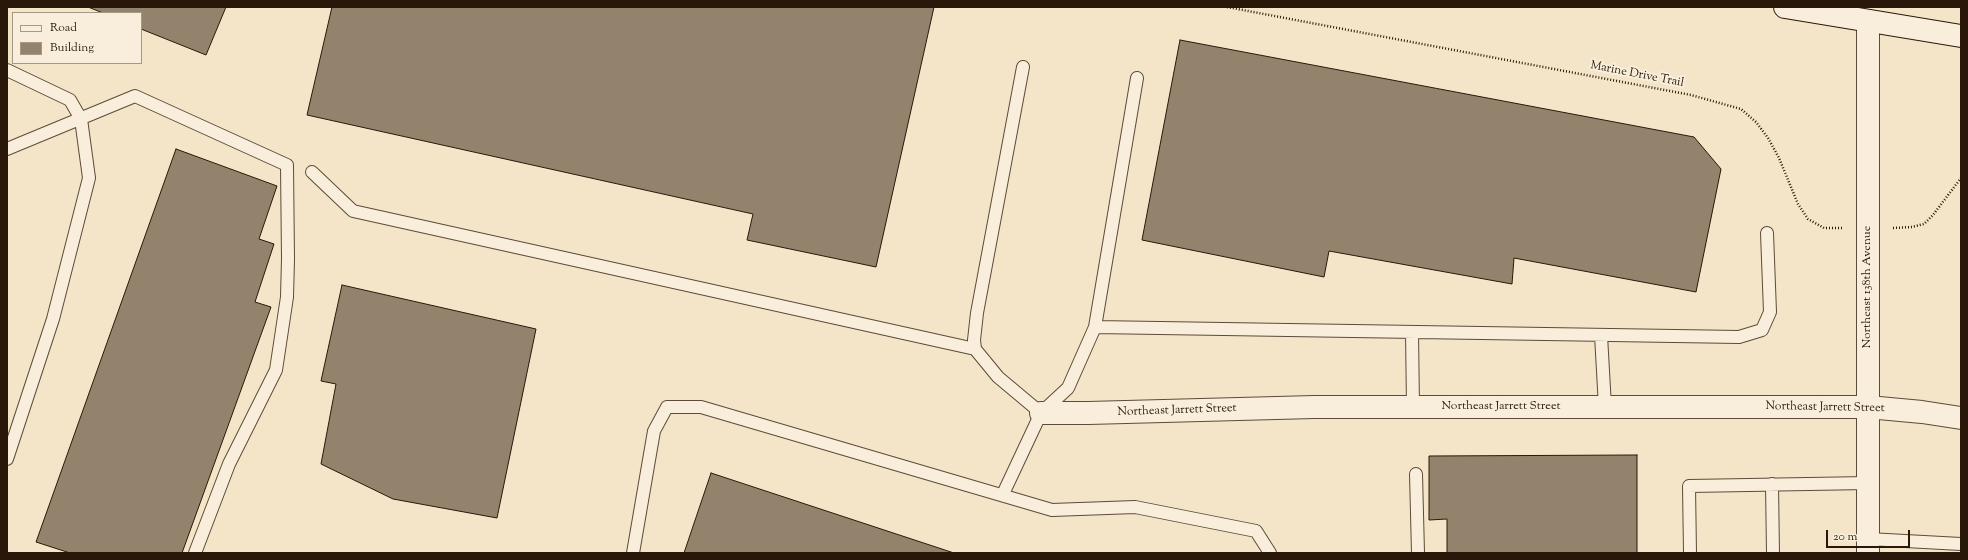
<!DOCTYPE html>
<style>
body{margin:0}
#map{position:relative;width:1968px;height:560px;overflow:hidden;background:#f4e5c8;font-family:"Sorts Mill Goudy",serif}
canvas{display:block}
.frame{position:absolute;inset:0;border:8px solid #29180a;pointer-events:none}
.legend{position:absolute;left:12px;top:12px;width:130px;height:52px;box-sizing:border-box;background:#f8eedb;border:1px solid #a59887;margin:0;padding:5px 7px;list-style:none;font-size:12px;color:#29180a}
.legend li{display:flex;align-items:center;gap:8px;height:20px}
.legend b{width:20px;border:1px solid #a59887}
.scale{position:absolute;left:1826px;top:530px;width:84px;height:18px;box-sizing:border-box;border:2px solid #29180a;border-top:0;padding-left:5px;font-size:12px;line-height:14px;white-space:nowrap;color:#29180a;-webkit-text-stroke:3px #f8eedb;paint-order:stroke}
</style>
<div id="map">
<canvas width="1968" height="560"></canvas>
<div class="frame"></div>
<ul class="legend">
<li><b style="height:5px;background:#f8eedb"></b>Road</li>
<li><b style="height:11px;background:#93836d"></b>Building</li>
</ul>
<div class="scale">20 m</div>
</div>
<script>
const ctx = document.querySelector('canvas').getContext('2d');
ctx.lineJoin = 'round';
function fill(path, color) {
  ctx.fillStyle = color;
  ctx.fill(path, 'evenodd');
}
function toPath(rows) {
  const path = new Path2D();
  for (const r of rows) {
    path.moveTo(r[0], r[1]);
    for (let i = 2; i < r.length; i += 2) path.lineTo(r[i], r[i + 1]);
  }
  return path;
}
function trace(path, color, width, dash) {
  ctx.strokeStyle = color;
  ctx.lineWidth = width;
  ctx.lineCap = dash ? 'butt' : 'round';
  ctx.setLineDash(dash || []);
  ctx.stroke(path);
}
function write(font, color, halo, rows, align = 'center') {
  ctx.font = font + ' "Sorts Mill Goudy",serif';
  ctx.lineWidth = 4;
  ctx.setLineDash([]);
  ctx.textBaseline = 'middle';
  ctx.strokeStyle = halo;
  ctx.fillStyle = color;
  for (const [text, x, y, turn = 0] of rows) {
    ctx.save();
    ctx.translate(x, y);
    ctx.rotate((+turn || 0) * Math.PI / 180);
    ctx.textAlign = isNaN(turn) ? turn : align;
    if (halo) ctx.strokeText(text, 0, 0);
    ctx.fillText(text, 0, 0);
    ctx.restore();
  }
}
const building = toPath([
 [88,7,226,7,206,55,141,29,141,13,103,13,88,7],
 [332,7,934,7,876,267,747,240,753,214,307,115,332,7],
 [1180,40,1694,137,1721,169,1696,292,1514,258,1512,284,1329,251,1324,277,1142,240,1180,40],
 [176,149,277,186,259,239,274,244,255,302,271,307,182,553,70,553,36,542,176,149],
 [342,285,536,329,497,518,393,499,321,464,336,384,321,381,342,285],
 [1637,455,1637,553,1447,553,1447,519,1429,520,1429,456,1637,455],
 [711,473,954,553,684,553,711,473]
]);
fill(building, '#93836d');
trace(building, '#29180a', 1);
const service = toPath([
 [1023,67,977,313,974,340,975,349,998,377,1041,413],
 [7,70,70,100,81,119,89,178,53,319,7,459],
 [7,149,135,96,287,165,288,259,287,297,276,370,229,464,195,553],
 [312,172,353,211,975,349],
 [1095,327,1739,337,1762,330,1770,312,1767,233],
 [1412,332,1413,407],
 [1601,335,1605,407],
 [1416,474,1418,553],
 [1772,484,1773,553],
 [1003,494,1041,413,1068,388,1095,327,1137,78],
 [1868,539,1961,544],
 [633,553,654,431,667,407,701,407,1052,510,1135,507,1256,531,1270,553],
 [1690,553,1689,486,1868,483]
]);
const minor = toPath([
 [1041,413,1088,413,1314,407,1868,407,1922,412,1961,418]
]);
const tertiary = toPath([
 [1868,553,1868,21]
]);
const secondary = toPath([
 [1785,7,1961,36]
]);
trace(service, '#5c4b3a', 14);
trace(minor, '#5c4b3a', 24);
trace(tertiary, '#5c4b3a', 24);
trace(secondary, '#29180a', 24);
trace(toPath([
 [1227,7,1691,95,1741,109,1756,122,1768,138,1779,158,1798,204,1808,219,1824,228,1842,228],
 [1893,228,1912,227,1924,224,1933,215,1961,178]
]), '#29180a', 2.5, [1, 2]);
trace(service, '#f8eedb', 12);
trace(minor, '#f8eedb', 22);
trace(tertiary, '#f8eedb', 22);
trace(secondary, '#f8eedb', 22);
write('12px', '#29180a', '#f8eedb', [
 ["Marine Drive Trail",1637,75,11],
 ["Northeast 138th Avenue",1868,287,-90],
 ["Northeast Jarrett Street",1501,407],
 ["Northeast Jarrett Street",1825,408,1],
 ["Northeast Jarrett Street",1177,411,-2]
]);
</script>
